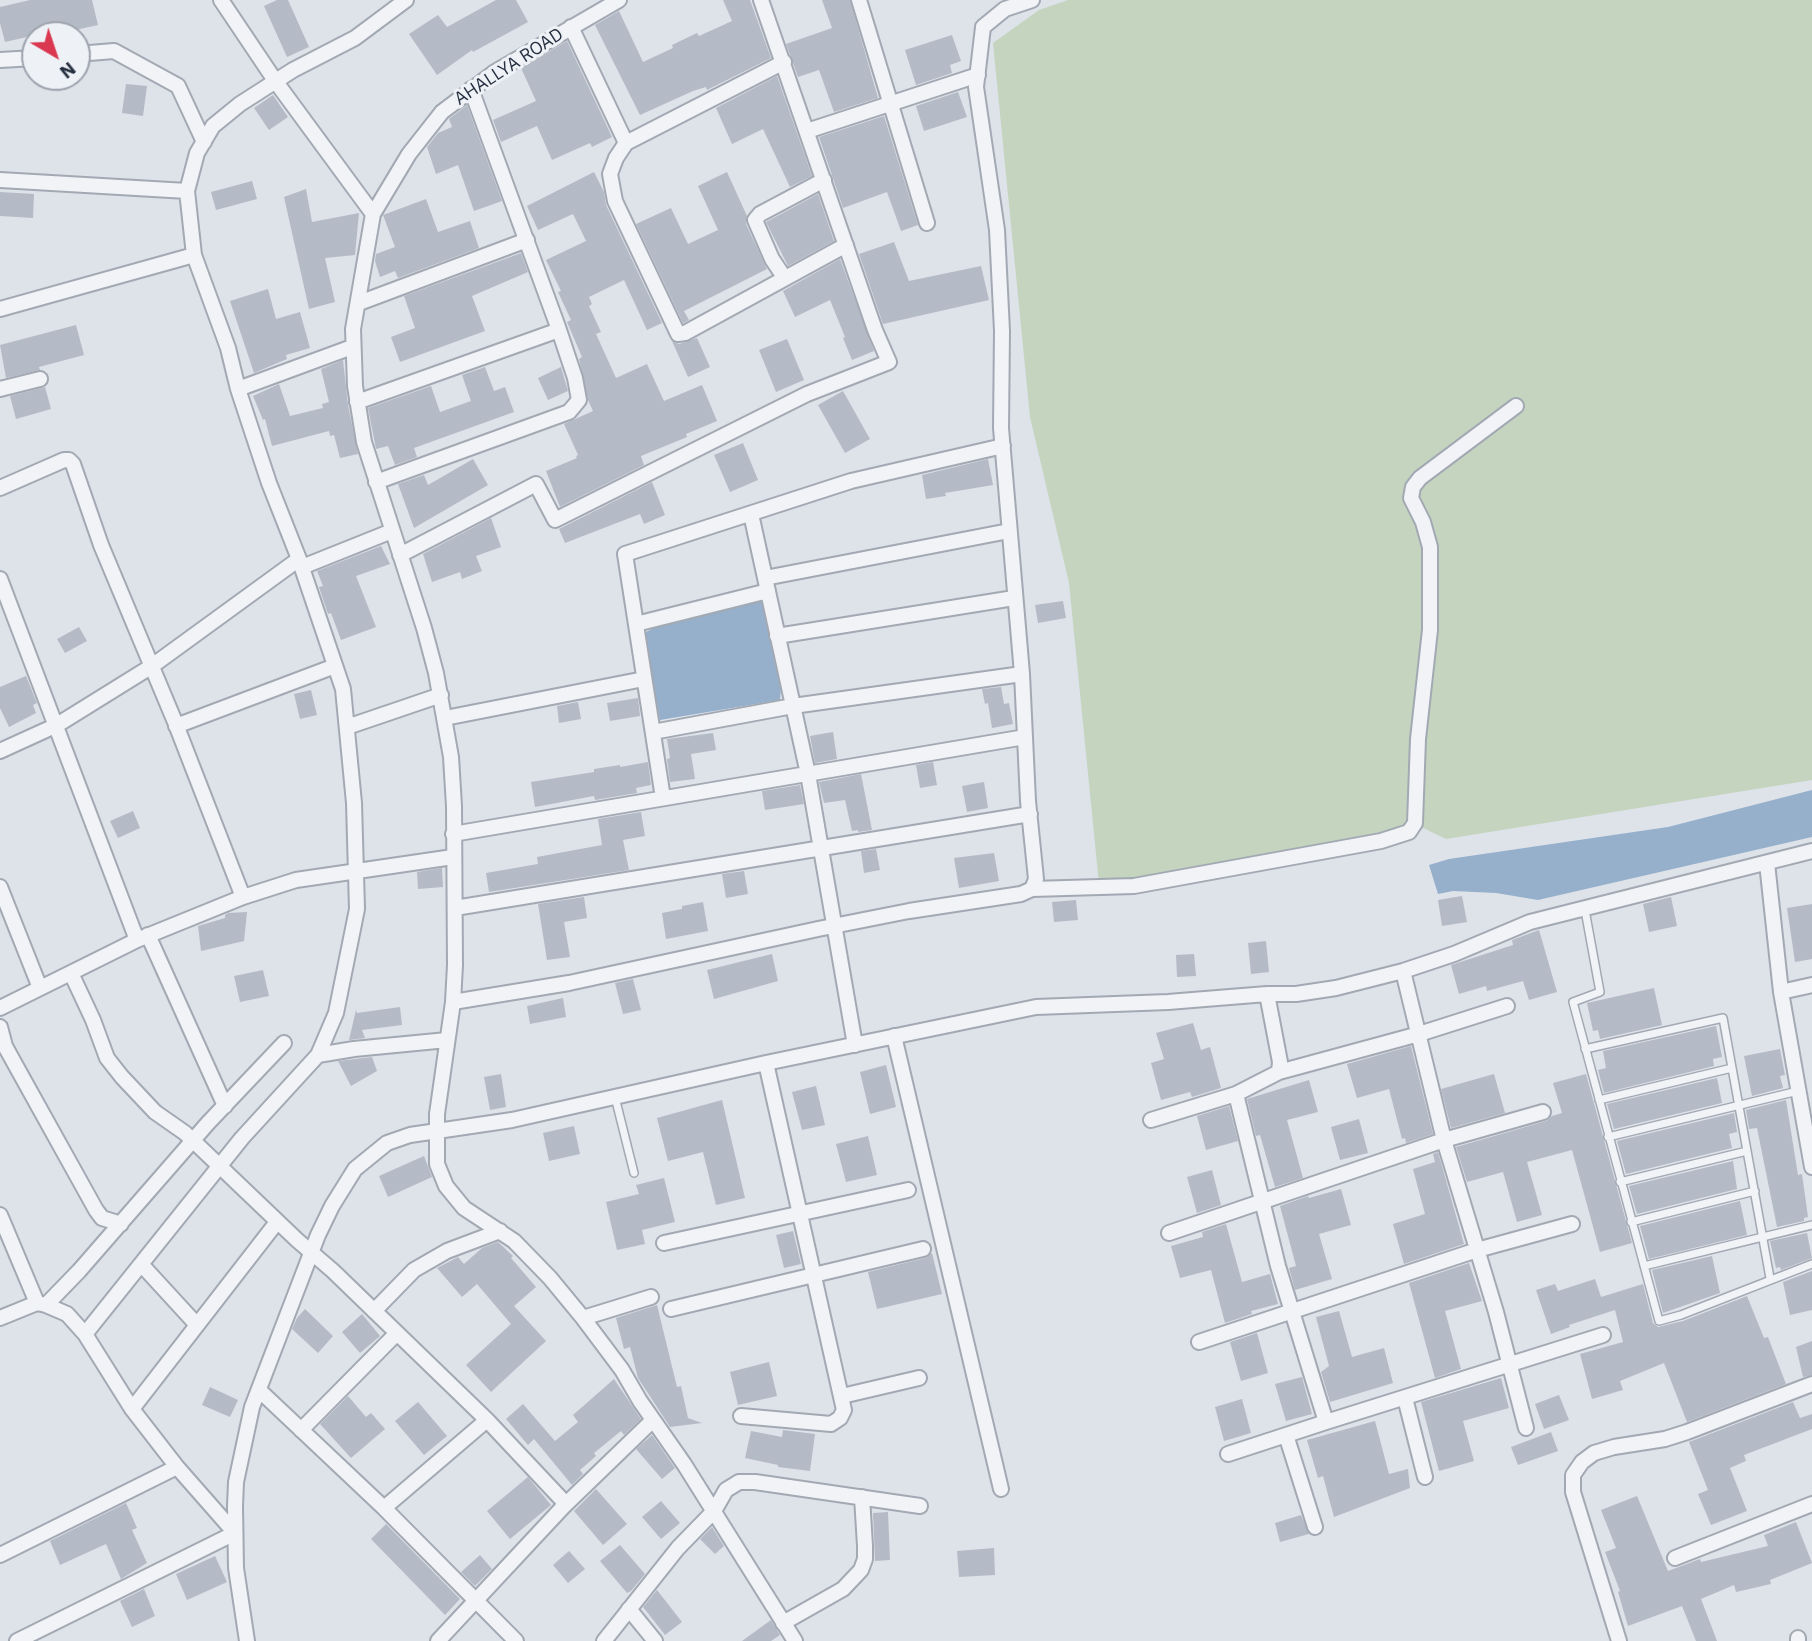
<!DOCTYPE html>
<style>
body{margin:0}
#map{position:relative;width:1812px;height:1641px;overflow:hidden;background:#dee2e9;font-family:"IBM Plex Sans",sans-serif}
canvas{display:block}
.north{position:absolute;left:21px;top:21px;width:70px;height:70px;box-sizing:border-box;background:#eef1f6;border:2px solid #9ea4ae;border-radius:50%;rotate:141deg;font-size:19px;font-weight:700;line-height:28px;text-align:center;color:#263041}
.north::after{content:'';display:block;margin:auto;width:24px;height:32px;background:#da3850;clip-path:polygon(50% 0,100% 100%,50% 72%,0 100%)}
</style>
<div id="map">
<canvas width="1812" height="1641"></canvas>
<div class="north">N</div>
</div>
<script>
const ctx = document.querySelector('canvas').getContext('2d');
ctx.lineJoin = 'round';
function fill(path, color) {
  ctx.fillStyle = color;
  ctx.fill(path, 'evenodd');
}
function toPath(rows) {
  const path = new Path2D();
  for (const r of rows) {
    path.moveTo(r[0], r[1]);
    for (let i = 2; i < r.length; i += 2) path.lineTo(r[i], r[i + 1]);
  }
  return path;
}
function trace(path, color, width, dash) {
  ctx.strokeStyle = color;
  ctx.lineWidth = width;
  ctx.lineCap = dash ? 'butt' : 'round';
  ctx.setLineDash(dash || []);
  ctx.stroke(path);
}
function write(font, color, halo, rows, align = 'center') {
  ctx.font = font + ' "IBM Plex Sans",sans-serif';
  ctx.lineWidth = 6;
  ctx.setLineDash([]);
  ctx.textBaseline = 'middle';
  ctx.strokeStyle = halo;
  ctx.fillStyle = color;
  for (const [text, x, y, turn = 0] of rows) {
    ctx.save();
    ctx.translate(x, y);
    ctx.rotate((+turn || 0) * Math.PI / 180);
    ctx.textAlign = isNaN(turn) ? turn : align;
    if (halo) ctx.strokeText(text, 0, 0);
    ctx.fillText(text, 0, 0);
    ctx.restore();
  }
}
fill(toPath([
 [1068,0,1812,0,1812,780,1446,839,1419,826,1099,884,1069,583,1030,417,993,43,1039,10]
]), '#c4d4bf');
fill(toPath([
 [762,598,781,688,780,700,660,720,643,638,646,632,656,627],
 [1812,790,1812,837,1538,900,1496,893,1453,891,1438,894,1429,865,1449,859,1668,827]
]), '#96b0cc');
fill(toPath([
 [30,0,92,0,98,25,53,35,50,35,49,32,5,42,0,23,0,7],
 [277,0,288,0,309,47,287,57,264,6],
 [496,0,516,0,528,22,473,52,472,50,437,75,409,34,438,15,447,27],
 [723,0,750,0,771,58,707,90,706,87,693,91,640,115,595,25,619,11,643,62,673,48,672,45,697,33,699,36,732,21],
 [822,0,850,0,878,98,834,112,819,70,798,77,786,44,832,28],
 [952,35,961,61,950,65,952,73,916,85,905,50],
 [567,41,612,137,592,147,590,143,552,160,537,126,501,142,493,120,536,101,521,68],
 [777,76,812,176,790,187,763,129,732,144,716,108],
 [126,84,147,86,143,116,122,113],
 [958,92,967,117,924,131,916,106],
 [273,95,288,117,269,130,254,108],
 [467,105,502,201,474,211,458,165,436,174,427,147,438,133,452,127,449,119],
 [884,116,918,225,901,231,887,192,843,208,819,137],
 [594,172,604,192,606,205,662,323,647,330,624,280,589,297,592,304,589,306,601,332,596,334,616,378,647,364,664,401,702,385,717,421,686,434,687,437,641,456,644,465,560,507,546,471,577,458,576,456,578,455,564,424,593,411,588,400,579,359,582,357,567,322,571,320,558,292,561,291,546,260,586,241,573,214,538,230,527,206],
 [727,172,747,216,746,224,767,269,684,311,689,320,683,323,636,224,671,208,688,244,718,230,698,186],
 [252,181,257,199,216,210,211,192],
 [306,189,312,222,359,213,355,255,325,258,335,302,309,309,284,197],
 [0,192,34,194,33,218,0,216],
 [818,194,834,241,788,266,766,222],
 [426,199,438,232,470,221,479,248,398,278,395,271,380,277,375,261,376,254,395,247,383,215],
 [894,242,909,281,981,266,989,300,883,324,859,254],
 [521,253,528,272,472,296,485,331,400,362,391,337,415,328,404,296],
 [840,259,874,351,852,360,843,338,845,337,830,300,795,317,783,291],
 [268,289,276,319,300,312,310,348,286,355,287,359,254,373,230,301],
 [76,325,84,355,39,367,40,370,6,378,0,345],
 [697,338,710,367,688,377,672,341,679,344],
 [787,339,804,380,776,392,759,350],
 [343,360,348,405,358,454,340,458,334,435,330,436,329,431,272,446,265,419,263,420,253,396,279,384,290,416,323,408,322,404,329,402,321,369],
 [485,367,494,391,505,387,514,412,414,448,417,457,395,465,388,446,376,449,368,408,431,386,440,412,471,401,462,375],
 [561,367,568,391,548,400,538,378],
 [45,387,51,409,16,419,10,396],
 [843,391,870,439,845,453,818,405],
 [743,443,758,480,730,492,714,455],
 [473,459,488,485,414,528,398,484,424,475,428,485],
 [988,459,993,485,945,493,946,496,926,499,922,475],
 [652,482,665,515,644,524,640,514,565,543,559,529],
 [491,518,501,547,476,556,482,571,462,579,460,572,432,582,423,554],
 [381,546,390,564,356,576,376,627,341,640,331,613,328,614,319,587,323,586,317,571],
 [1063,601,1066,618,1038,623,1035,605],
 [79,627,87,641,65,653,57,639],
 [26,676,37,703,33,705,36,713,9,727,0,708,0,687],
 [1001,687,1004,704,1009,703,1013,724,992,728,988,703,985,704,982,689],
 [311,690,317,715,300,719,294,694],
 [638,698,640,716,610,721,607,703],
 [578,702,581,719,559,723,557,706],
 [833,732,837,759,815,763,810,736],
 [713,733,716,750,691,754,695,779,670,782,667,759,670,758,667,739],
 [648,762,651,785,636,788,637,793,595,800,594,796,535,807,531,782,594,772,594,769,620,765,620,767],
 [933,762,937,785,920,788,916,765],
 [861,774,872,830,858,832,858,830,852,831,845,800,824,803,819,782],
 [984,782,988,808,967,812,962,786],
 [800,785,804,804,765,810,762,791],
 [133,811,140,828,118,838,110,821],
 [641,812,645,836,623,840,629,870,489,892,486,873,538,864,537,857,602,845,598,819],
 [876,849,880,870,864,873,861,851],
 [994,853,999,881,959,888,954,858],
 [442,868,443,887,418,889,417,872],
 [744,871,748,894,726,898,722,874],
 [1462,896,1467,922,1442,926,1438,900],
 [584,897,587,918,564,922,570,957,547,960,538,904],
 [1671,897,1677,926,1649,932,1643,904],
 [1076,900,1078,920,1054,922,1052,902],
 [703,902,708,931,666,939,662,913,682,909,682,906],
 [1812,904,1812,959,1795,962,1787,908],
 [247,912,244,941,201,951,198,926,225,918,225,915,228,913],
 [1539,930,1557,992,1529,1000,1523,981,1487,991,1486,986,1459,994,1451,965,1513,945,1512,940],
 [1266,941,1269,972,1251,974,1248,943],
 [772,954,778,981,714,999,707,970],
 [1194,954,1196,976,1177,977,1176,955],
 [263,970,269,996,240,1002,234,976],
 [633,979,641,1010,623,1014,615,983],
 [1654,988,1662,1025,1600,1039,1598,1030,1593,1031,1587,1003],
 [563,998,566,1017,530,1024,527,1006],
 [400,1007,402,1025,362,1030,365,1038,349,1040,356,1010,357,1013],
 [1193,1023,1201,1050,1210,1047,1221,1088,1192,1097,1190,1092,1161,1100,1151,1063,1164,1059,1156,1033],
 [1716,1026,1722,1057,1713,1059,1714,1066,1604,1093,1598,1070,1606,1068,1603,1051],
 [1411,1046,1433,1134,1406,1143,1405,1138,1402,1139,1389,1089,1357,1098,1347,1064],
 [1780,1049,1785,1075,1780,1076,1783,1088,1752,1096,1744,1056],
 [372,1057,377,1071,351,1086,338,1061],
 [886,1065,896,1107,870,1114,860,1072],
 [501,1074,506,1107,490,1110,484,1077],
 [1494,1074,1505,1113,1451,1128,1441,1089],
 [1586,1074,1632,1243,1600,1252,1572,1150,1527,1162,1542,1215,1517,1222,1503,1172,1467,1182,1456,1147,1546,1121,1552,1116,1562,1113,1553,1083],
 [1717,1078,1722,1103,1614,1129,1607,1104],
 [1309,1080,1318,1112,1287,1120,1303,1178,1275,1187,1260,1135,1256,1136,1247,1099],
 [816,1086,825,1125,802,1130,792,1092],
 [722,1100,745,1198,716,1205,703,1152,668,1161,657,1118],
 [1786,1100,1798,1175,1802,1174,1808,1217,1804,1218,1804,1221,1777,1227,1757,1128,1749,1129,1746,1110],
 [1229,1106,1238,1141,1206,1150,1197,1116],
 [1734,1113,1737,1132,1729,1134,1732,1148,1626,1174,1617,1141],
 [1359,1119,1368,1153,1340,1160,1331,1127],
 [574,1126,580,1154,549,1161,543,1133],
 [868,1136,877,1175,846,1182,836,1144],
 [1438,1152,1464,1244,1404,1264,1393,1224,1425,1214,1413,1169,1435,1162,1433,1154],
 [424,1156,432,1177,388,1197,379,1176],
 [1733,1161,1737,1189,1637,1214,1629,1186],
 [1212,1170,1221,1205,1197,1213,1187,1177],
 [664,1178,675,1222,642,1230,645,1244,617,1250,606,1202,639,1194,636,1185],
 [1341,1189,1351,1225,1319,1234,1332,1279,1295,1290,1289,1268,1296,1266,1280,1206,1308,1196,1309,1198],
 [1740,1201,1747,1235,1649,1259,1640,1226],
 [1226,1224,1242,1282,1270,1274,1278,1304,1251,1311,1252,1314,1225,1323,1211,1270,1180,1278,1171,1246,1203,1237,1202,1232],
 [793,1231,801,1264,784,1268,776,1235],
 [1807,1233,1812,1258,1781,1270,1780,1267,1776,1268,1770,1241],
 [498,1242,513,1256,511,1258,536,1287,514,1306,546,1341,491,1392,466,1365,511,1324,477,1284,462,1297,437,1268,458,1257,464,1264,482,1248],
 [932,1253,942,1294,877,1309,868,1272,925,1258],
 [1712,1256,1720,1293,1663,1313,1652,1270],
 [1469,1263,1482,1301,1445,1311,1461,1369,1435,1378,1409,1283],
 [1812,1271,1812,1310,1790,1315,1783,1282],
 [1595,1279,1601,1297,1643,1284,1653,1323,1658,1327,1683,1321,1747,1296,1764,1338,1768,1337,1786,1384,1687,1422,1664,1363,1620,1381,1623,1390,1592,1399,1580,1354,1623,1342,1615,1310,1569,1325,1570,1327,1551,1334,1536,1290,1555,1284,1558,1291],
 [657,1305,677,1387,681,1386,688,1418,702,1423,670,1427,638,1378,630,1347,624,1349,616,1318],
 [305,1309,333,1336,318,1353,292,1329,297,1318],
 [1339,1311,1352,1357,1384,1348,1393,1383,1330,1402,1321,1372,1329,1366,1316,1317],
 [362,1314,380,1336,360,1353,342,1332],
 [1257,1333,1268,1373,1241,1381,1230,1342],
 [1812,1341,1812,1375,1803,1377,1796,1347],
 [769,1362,777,1396,738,1405,730,1372],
 [1302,1377,1312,1414,1286,1421,1275,1384],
 [1501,1378,1509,1408,1463,1421,1474,1461,1439,1471,1421,1402],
 [614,1379,641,1419,624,1435,621,1431,594,1453,596,1456,580,1470,583,1474,572,1485,534,1439,528,1445,506,1419,523,1404,555,1441,578,1422,573,1415],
 [210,1387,238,1400,230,1417,202,1405],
 [1559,1395,1569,1420,1544,1429,1535,1404],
 [348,1396,366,1417,371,1413,385,1429,351,1458,320,1424],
 [1242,1399,1251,1433,1224,1441,1215,1407],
 [418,1402,447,1436,424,1455,395,1421],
 [1793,1402,1800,1418,1812,1414,1812,1429,1744,1455,1746,1461,1730,1468,1747,1511,1711,1525,1698,1494,1708,1490,1689,1442],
 [1375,1421,1389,1474,1408,1469,1410,1488,1334,1517,1323,1476,1318,1478,1307,1440],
 [783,1430,815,1434,810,1471,778,1467,778,1465,745,1458,751,1431,782,1437],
 [1551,1432,1558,1451,1518,1465,1511,1447],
 [652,1435,675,1468,662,1479,636,1449],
 [528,1477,551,1505,510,1539,487,1511],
 [596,1489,627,1524,603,1545,574,1511],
 [1637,1496,1668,1571,1700,1559,1701,1562,1768,1546,1764,1535,1796,1522,1812,1563,1770,1580,1771,1584,1736,1592,1734,1585,1701,1599,1717,1641,1696,1641,1682,1606,1628,1626,1618,1592,1620,1591,1605,1552,1616,1548,1601,1510],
 [661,1501,680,1523,661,1539,642,1517],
 [126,1503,137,1528,132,1530,147,1563,121,1579,106,1544,60,1565,50,1541],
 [888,1512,890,1560,875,1561,873,1513],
 [1301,1515,1309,1534,1280,1542,1275,1523],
 [386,1524,460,1599,445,1615,371,1539],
 [712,1527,724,1546,715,1554,700,1539],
 [620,1545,645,1574,631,1591,627,1593,600,1561],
 [994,1548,995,1575,959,1577,957,1551],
 [569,1551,585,1569,568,1583,553,1565],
 [480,1555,492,1569,475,1586,461,1572],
 [215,1556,227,1582,187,1600,176,1574],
 [144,1589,155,1616,132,1627,120,1601],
 [657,1590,682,1622,665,1635,643,1607],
 [771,1620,780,1635,771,1641,742,1641]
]), '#b5bbc6');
const service = toPath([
 [1585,910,1600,992,1573,1002,1659,1321,1681,1315,1812,1264],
 [1585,1049,1723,1018,1770,1278],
 [615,1097,634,1173],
 [1599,1100,1732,1068],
 [1608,1137,1798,1091],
 [1620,1182,1747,1151],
 [1631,1222,1755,1191],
 [1644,1266,1812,1225]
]);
const minor = toPath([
 [221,0,276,82,373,214],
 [619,0,495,72,442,112,409,154,373,214,353,329,355,386,364,442,424,628,436,673,451,757,454,806,455,965,453,1002,437,1114,437,1164,446,1186,464,1208,514,1241,550,1278,583,1318,622,1370,640,1401,684,1464,795,1641],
 [859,0,927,223],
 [571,27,626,143,616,158,610,174,615,201,678,334,685,333,846,245],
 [77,54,114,51,178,86,204,142],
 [0,60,35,58],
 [807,131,978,75],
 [626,143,784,62],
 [0,180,187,191],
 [784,277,772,259,755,220,760,214,824,180],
 [359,303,527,240],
 [0,309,194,255],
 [0,389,40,379],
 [238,389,352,347],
 [357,402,559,330],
 [376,482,569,412,579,400,575,378,558,327,471,89],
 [0,488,64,460,69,460,73,464,101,545,175,722,243,897],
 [751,514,808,774,855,1045],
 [400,555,536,484,555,520,807,394,889,362,875,330,761,0],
 [302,567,392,531],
 [765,578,1009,531],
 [0,579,137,940],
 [636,624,768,591],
 [777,636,1014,598],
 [445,718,644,679],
 [176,726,335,666],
 [347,727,441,695],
 [653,732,793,706,1022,674],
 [0,751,57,725,152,666,299,559],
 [663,798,625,554,851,481,1003,446],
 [453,834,1025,737],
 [1767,863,1781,992,1812,1167],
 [0,887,40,988],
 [1032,889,1134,886,1381,841,1409,832,1415,823,1418,739,1430,630,1430,547,1423,522,1411,498,1413,487,1420,478,1516,406],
 [455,908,1030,814],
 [148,935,225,1106],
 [1403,971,1444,1140,1496,1312,1526,1428],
 [71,973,93,1020,107,1058,122,1077,155,1112,185,1133,297,1240,333,1271,487,1420,566,1504],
 [1781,992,1812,985],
 [1267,994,1280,1062,1279,1072,1236,1094,1278,1266,1326,1422,1603,1335],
 [453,1002,569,983,818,929,909,911,1021,894,1032,889,1036,879,1028,801,1022,674,1001,428,1002,331,997,230,976,87,983,27,1005,9,1032,0],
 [0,1008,137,940,243,897,296,880,453,857],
 [0,1027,5,1046,16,1066,96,1210,102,1218,121,1224],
 [894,1036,1001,1489],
 [318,1055,354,1049,447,1040],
 [1279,1072,1419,1034,1507,1006],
 [1151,1120,1236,1094],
 [0,1215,37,1303],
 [1169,1233,1444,1140,1543,1112],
 [664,1243,908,1190],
 [141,1264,197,1325],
 [46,1305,79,1271,208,1123,284,1043],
 [671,1309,923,1249],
 [374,1311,414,1270,447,1251,500,1231],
 [0,1318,37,1303,46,1305,67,1314,85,1334,132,1409,177,1467,235,1533,17,1641],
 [583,1318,651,1297],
 [85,1334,242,1138,318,1055,336,1013,357,909,354,803,343,689,299,559,269,483,238,389,228,348,194,255,187,191,197,153,213,126,240,104,293,70,355,38,406,0],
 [1199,1342,1477,1250,1572,1224],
 [259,1390,384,1508,516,1641],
 [842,1396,919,1378],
 [1405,1398,1425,1477],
 [132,1409,277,1222],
 [741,1416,831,1424,840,1418,844,1410,766,1063],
 [301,1430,397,1333],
 [1286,1435,1315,1527],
 [1228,1454,1326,1422],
 [384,1508,487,1420],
 [0,1555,177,1467],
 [1675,1558,1812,1504],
 [629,1609,655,1641],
 [783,1623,843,1589,861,1570,865,1559,865,1546,862,1497],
 [1798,1638,1798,1641],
 [247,1641,236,1568,235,1506,236,1482,252,1407,318,1235,332,1206,355,1169,387,1143,410,1135,512,1120,766,1063,1036,1007,1168,1002,1267,994,1296,994,1336,988,1403,971,1454,954,1530,922,1812,851],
 [438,1641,563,1507,653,1420],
 [604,1641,678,1548,714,1511,726,1490,739,1482,755,1482,920,1506],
 [1619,1641,1573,1492,1573,1475,1582,1462,1594,1453,1614,1447,1665,1439,1687,1432,1812,1384]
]);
trace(service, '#a3a9b3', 10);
trace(minor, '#a3a9b3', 18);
trace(service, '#f1f3f7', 7);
trace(minor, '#f1f3f7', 14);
write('18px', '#263041', '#eef1f6', [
 ["AHALLYA ROAD",509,67,-33]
]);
</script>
